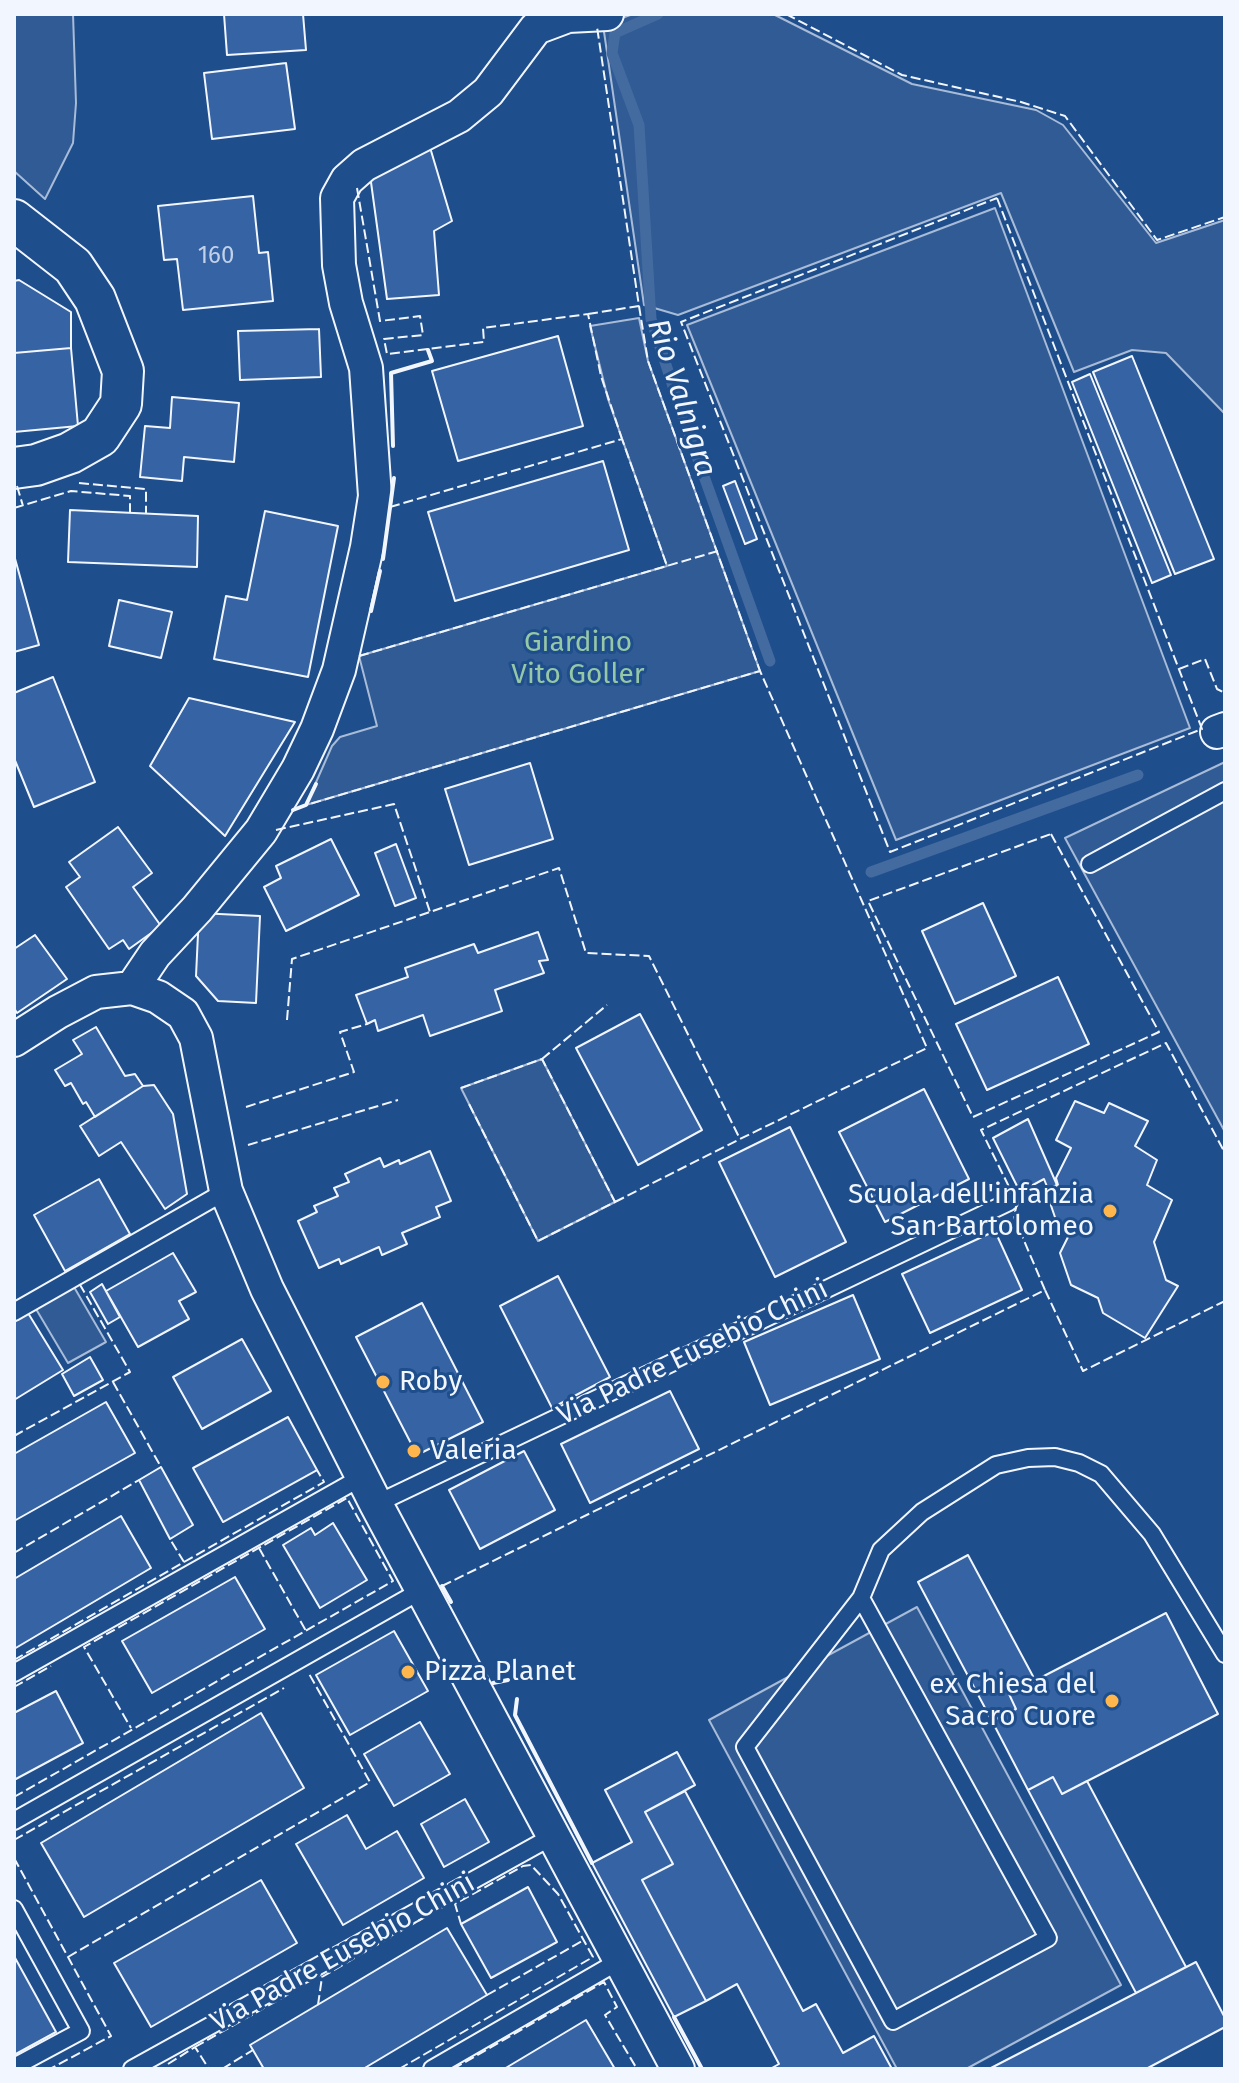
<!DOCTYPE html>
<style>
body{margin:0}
#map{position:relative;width:1239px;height:2083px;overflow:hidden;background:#1f4e8c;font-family:"Fira Sans",sans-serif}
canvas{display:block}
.frame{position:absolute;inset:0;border:16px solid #f2f6ff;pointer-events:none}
</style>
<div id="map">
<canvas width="1239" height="2083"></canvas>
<div class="frame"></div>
</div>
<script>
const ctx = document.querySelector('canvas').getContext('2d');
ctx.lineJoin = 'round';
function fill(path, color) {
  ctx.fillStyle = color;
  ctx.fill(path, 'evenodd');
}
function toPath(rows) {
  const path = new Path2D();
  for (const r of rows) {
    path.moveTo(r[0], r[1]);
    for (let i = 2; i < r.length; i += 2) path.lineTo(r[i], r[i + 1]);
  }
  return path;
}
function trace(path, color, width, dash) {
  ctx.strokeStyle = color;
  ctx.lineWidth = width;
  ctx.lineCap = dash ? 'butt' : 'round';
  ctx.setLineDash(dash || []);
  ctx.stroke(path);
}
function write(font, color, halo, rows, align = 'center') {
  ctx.font = font + ' "Fira Sans",sans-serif';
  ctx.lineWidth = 6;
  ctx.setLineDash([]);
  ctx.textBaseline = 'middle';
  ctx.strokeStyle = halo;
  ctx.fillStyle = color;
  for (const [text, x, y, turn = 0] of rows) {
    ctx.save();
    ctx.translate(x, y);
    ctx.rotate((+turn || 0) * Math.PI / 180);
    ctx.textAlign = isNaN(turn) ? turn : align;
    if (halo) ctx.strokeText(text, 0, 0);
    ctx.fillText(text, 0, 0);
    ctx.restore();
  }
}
const built = toPath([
 [14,14,73,14,76,103,73,143,45,199,14,171,14,14],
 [633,14,773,14,912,84,1036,110,1063,125,1156,243,1225,220,1225,414,1166,353,1132,350,1074,372,1001,193,678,315,644,305,603,25,633,14],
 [995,208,1190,728,896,840,687,325,995,208],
 [639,318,648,361,760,671,306,805,332,746,340,737,377,726,359,656,667,566,608,399,590,326,639,318],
 [1225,762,1225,1132,1065,838,1225,762],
 [542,1059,615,1202,538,1241,461,1088,542,1059],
 [74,1287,106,1342,68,1363,36,1309,74,1287],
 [917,1607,1121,1985,966,2069,897,2069,709,1720,917,1607]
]);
fill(built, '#305b95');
trace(built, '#a8bbd7', 2);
trace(toPath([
 [658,14,615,33,612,53,639,125,651,319,685,423,770,661],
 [871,872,1138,775]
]), '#446ba0', 11);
const building = toPath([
 [224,14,303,14,306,50,227,55,224,14],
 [286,63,295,129,212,139,204,73,286,63],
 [429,144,452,221,434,231,439,295,387,299,370,175,429,144],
 [253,196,259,253,268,252,273,301,183,310,177,259,164,260,158,206,253,196],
 [19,280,71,312,71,348,14,353,14,281,19,280],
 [319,329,321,377,240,380,238,331,319,329],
 [558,336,583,426,458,461,432,371,558,336],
 [71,348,78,426,14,432,14,353,71,348],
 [1132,356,1214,559,1175,574,1093,372,1132,356],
 [1090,374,1171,575,1152,583,1072,382,1090,374],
 [172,397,239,403,234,462,184,457,182,481,140,477,145,426,170,428,172,397],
 [603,461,629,550,455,601,428,512,603,461],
 [735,481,757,539,745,544,723,486,735,481],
 [70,510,198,516,197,567,68,562,70,510],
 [265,511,338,526,308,677,214,659,226,596,247,600,265,511],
 [14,555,39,645,14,652,14,555],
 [119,600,172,612,161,658,109,646,119,600],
 [53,677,95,782,34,807,14,758,14,693,53,677],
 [189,698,295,722,225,836,150,766,189,698],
 [530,763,553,839,469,865,445,789,530,763],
 [118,827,152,873,133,887,161,926,129,949,123,940,109,949,66,887,80,877,69,862,118,827],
 [331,839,359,895,286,931,264,887,281,878,276,866,331,839],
 [396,844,416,898,395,906,375,853,396,844],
 [983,903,1016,976,955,1004,922,931,983,903],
 [199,913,260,916,256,1003,218,1001,196,976,199,913],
 [538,932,548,960,539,961,544,973,495,990,502,1011,430,1036,423,1015,378,1031,375,1020,367,1024,356,995,408,977,405,968,474,944,478,953,538,932],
 [35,935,67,979,17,1013,14,1008,14,949,35,935],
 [1058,977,1089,1044,987,1090,956,1024,1058,977],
 [640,1014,702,1130,638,1165,576,1048,640,1014],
 [96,1027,125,1076,135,1074,143,1086,95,1117,86,1102,83,1104,71,1083,65,1086,55,1070,82,1054,73,1040,96,1027],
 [154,1085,173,1114,187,1194,165,1209,121,1142,99,1156,80,1126,143,1086,154,1085],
 [924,1089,969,1179,885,1222,839,1132,924,1089],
 [1075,1101,1104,1113,1109,1103,1148,1121,1135,1146,1157,1160,1147,1185,1172,1200,1154,1242,1166,1280,1178,1286,1145,1338,1103,1313,1098,1298,1071,1285,1060,1253,1073,1227,1071,1222,1058,1226,1046,1191,1058,1185,1056,1178,1071,1148,1056,1140,1075,1101],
 [1028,1119,1057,1185,1048,1189,1044,1179,1020,1192,993,1138,1028,1119],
 [790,1127,846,1242,775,1277,719,1162,790,1127],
 [430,1151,451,1201,436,1207,440,1217,402,1233,407,1244,382,1255,379,1247,341,1264,339,1259,319,1268,298,1221,317,1212,314,1206,338,1196,334,1188,349,1182,345,1174,380,1158,384,1167,399,1160,400,1164,430,1151],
 [99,1179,130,1234,65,1271,34,1215,99,1179],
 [995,1231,1022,1290,930,1333,902,1274,995,1231],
 [173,1253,196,1292,179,1301,189,1319,138,1347,106,1291,173,1253],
 [558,1276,610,1377,552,1408,500,1306,558,1276],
 [102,1284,120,1317,108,1324,90,1292,102,1284],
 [853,1295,880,1359,770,1405,744,1342,853,1295],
 [422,1303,483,1422,417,1455,356,1337,422,1303],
 [28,1313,63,1370,14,1400,14,1322,28,1313],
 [242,1339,271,1391,202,1429,173,1377,242,1339],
 [90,1357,103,1380,74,1396,62,1374,90,1357],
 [670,1391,699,1449,590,1503,561,1444,670,1391],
 [106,1402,135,1453,14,1521,14,1454,106,1402],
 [288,1417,317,1470,223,1522,193,1468,288,1417],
 [524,1451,555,1510,480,1549,449,1490,524,1451],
 [161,1467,193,1525,170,1539,139,1480,161,1467],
 [121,1516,151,1568,14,1649,14,1579,121,1516],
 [333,1523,367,1580,320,1608,283,1545,311,1528,315,1535,333,1523],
 [968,1555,1035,1680,1009,1694,1016,1709,992,1721,918,1582,968,1555],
 [235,1577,265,1629,152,1693,122,1641,235,1577],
 [1166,1613,1218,1714,1062,1794,1053,1777,1028,1790,992,1721,1016,1709,1009,1694,1166,1613],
 [394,1631,428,1691,350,1735,316,1675,394,1631],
 [56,1691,83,1743,14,1780,14,1713,56,1691],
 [261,1713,304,1788,84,1917,41,1843,261,1713],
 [420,1722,450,1774,394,1806,364,1754,420,1722],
 [677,1752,695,1785,645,1812,673,1864,642,1880,706,2001,674,2017,592,1863,632,1842,605,1790,677,1752],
 [1053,1777,1062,1794,1087,1781,1186,1967,1136,1993,1028,1790,1053,1777],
 [685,1791,803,2011,816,2004,843,2053,874,2036,892,2069,770,2069,779,2064,737,1984,706,2001,642,1880,673,1864,645,1812,685,1791],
 [465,1799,489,1842,444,1867,421,1824,465,1799],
 [347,1815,366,1849,397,1831,424,1878,343,1925,296,1844,347,1815],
 [261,1880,297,1943,151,2027,114,1963,261,1880],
 [528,1887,557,1942,491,1978,461,1924,528,1887],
 [447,1928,487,1995,363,2069,264,2069,250,2045,447,1928],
 [14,1956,56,2032,14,2055,14,1956],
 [1196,1962,1225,2018,1225,2027,1146,2069,989,2069,1196,1962],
 [586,2020,615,2069,504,2069,586,2020]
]);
fill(building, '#3563a3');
trace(building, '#f2f6ff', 2);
const service = toPath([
 [1090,864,1225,791],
 [14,1312,226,1191],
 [376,1504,1009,1202],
 [861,1598,1048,1938,893,2021,745,1747,861,1598,881,1550,922,1512,996,1465,1028,1458,1055,1457,1079,1463,1101,1474,1152,1534,1225,1654],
 [14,1673,362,1477],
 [14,1821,422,1590],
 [14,1909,81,2031,14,2067],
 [132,2069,553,1836],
 [432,2069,619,1961]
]);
const minor = toPath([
 [1217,732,1225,729],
 [132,988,155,954,197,909,261,831,298,769,317,729,339,670,367,547,375,496,366,368,346,303,339,265,337,198,347,180,364,165,459,116,488,92,536,28,568,16,607,14],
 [14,1040,58,1012,96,992,132,988,158,997,183,1014,196,1038,226,1191,267,1289,376,1504,678,2069]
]);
const tertiary = toPath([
 [14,220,73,266,95,299,123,371,121,404,100,436,70,453,36,465,14,468]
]);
trace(service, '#f2f6ff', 20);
trace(minor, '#f2f6ff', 36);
trace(tertiary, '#f2f6ff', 44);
trace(service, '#1f4e8c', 16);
trace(minor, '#1f4e8c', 32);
trace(tertiary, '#1f4e8c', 40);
trace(toPath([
 [786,14,902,75,1021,102,1065,116,1157,240,1225,217],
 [357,188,380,321,420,316,423,335,384,339,387,354,484,342,483,328,588,314,601,376,622,439],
 [997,198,1202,729,890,852,681,322,997,198],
 [639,306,648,361,760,671],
 [588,314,639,306,597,27],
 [79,483,146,489,146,514],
 [17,486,23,506],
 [390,507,622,439,667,566],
 [14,508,71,491,130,496,130,513],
 [359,656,718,551],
 [1179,669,1205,659,1217,689,1225,693],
 [276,830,394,804,430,912],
 [1051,834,1159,1032,973,1117,868,901,1051,834],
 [287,1020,292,959,559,868,586,953,649,956,740,1139,927,1048,760,671,306,805],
 [542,1059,607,1005],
 [461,1088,542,1059,615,1202,538,1241,469,1104],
 [246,1107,354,1072,340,1032,367,1024],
 [248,1145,398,1100],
 [615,1202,740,1139],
 [1045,1290,1014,1217,1017,1203,981,1130,1166,1043,1225,1153],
 [113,1382,161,1467],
 [14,1436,130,1372,79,1283],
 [259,1548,306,1631],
 [14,1553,139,1480],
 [184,1562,324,1482,317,1470],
 [442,1586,1045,1290,1083,1371,1225,1301],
 [14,1660,184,1562,170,1539],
 [14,1687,51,1666],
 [14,1797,393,1581,347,1498,84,1647,131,1728],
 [14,1840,284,1688],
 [14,1858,111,2036,50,2069],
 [68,1957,370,1782,308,1672],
 [487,1995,584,1940],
 [318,2005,322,1977,423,1918],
 [195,2047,289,1994],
 [168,2064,195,2047,209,2069],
 [222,2069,253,2050],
 [399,2069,593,1957,558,1894,531,1865,523,1866,455,1904,461,1924],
 [453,2069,604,1982,617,2007,605,2015,637,2069]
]), '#f2f6ff', 2, [10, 4]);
trace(toPath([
 [393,446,391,373,432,361,428,350],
 [383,559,394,478],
 [371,611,380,571],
 [293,810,306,805,316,784],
 [442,1586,451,1602],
 [493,1683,508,1680],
 [517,1699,515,1715,592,1863],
 [674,2017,702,2069]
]), '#f2f6ff', 4);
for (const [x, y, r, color] of [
 [1110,1211,8,"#ffb74d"],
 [383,1382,8,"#ffb74d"],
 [414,1451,8,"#ffb74d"],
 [408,1672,8,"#ffb74d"],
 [1112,1701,8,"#ffb74d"]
]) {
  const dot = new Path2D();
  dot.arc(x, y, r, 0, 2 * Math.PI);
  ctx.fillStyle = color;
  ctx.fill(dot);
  trace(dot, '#1f4e8c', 3);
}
write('24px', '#c3d1e8', null, [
 ["160",216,256]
]);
write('28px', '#97c8a6', '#1f4e8c', [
 ["Giardino",578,643],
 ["Vito Goller",578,675]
]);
write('28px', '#f2f6ff', '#1f4e8c', [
 ["Scuola dell'infanzia",1094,1195,"right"],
 ["San Bartolomeo",1094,1227,"right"],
 ["Roby",399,1382],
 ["Valeria",430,1451],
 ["Pizza Planet",424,1672],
 ["ex Chiesa del",1096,1685,"right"],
 ["Sacro Cuore",1096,1717,"right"]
], 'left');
write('28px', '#f2f6ff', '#1f4e8c', [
 ["Via Padre Eusebio Chini",693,1353,-26],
 ["Via Padre Eusebio Chini",343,1953,-29]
]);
write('italic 30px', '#f2f6ff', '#1f4e8c', [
 ["Rio Valnigra",681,398,72]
]);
</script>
